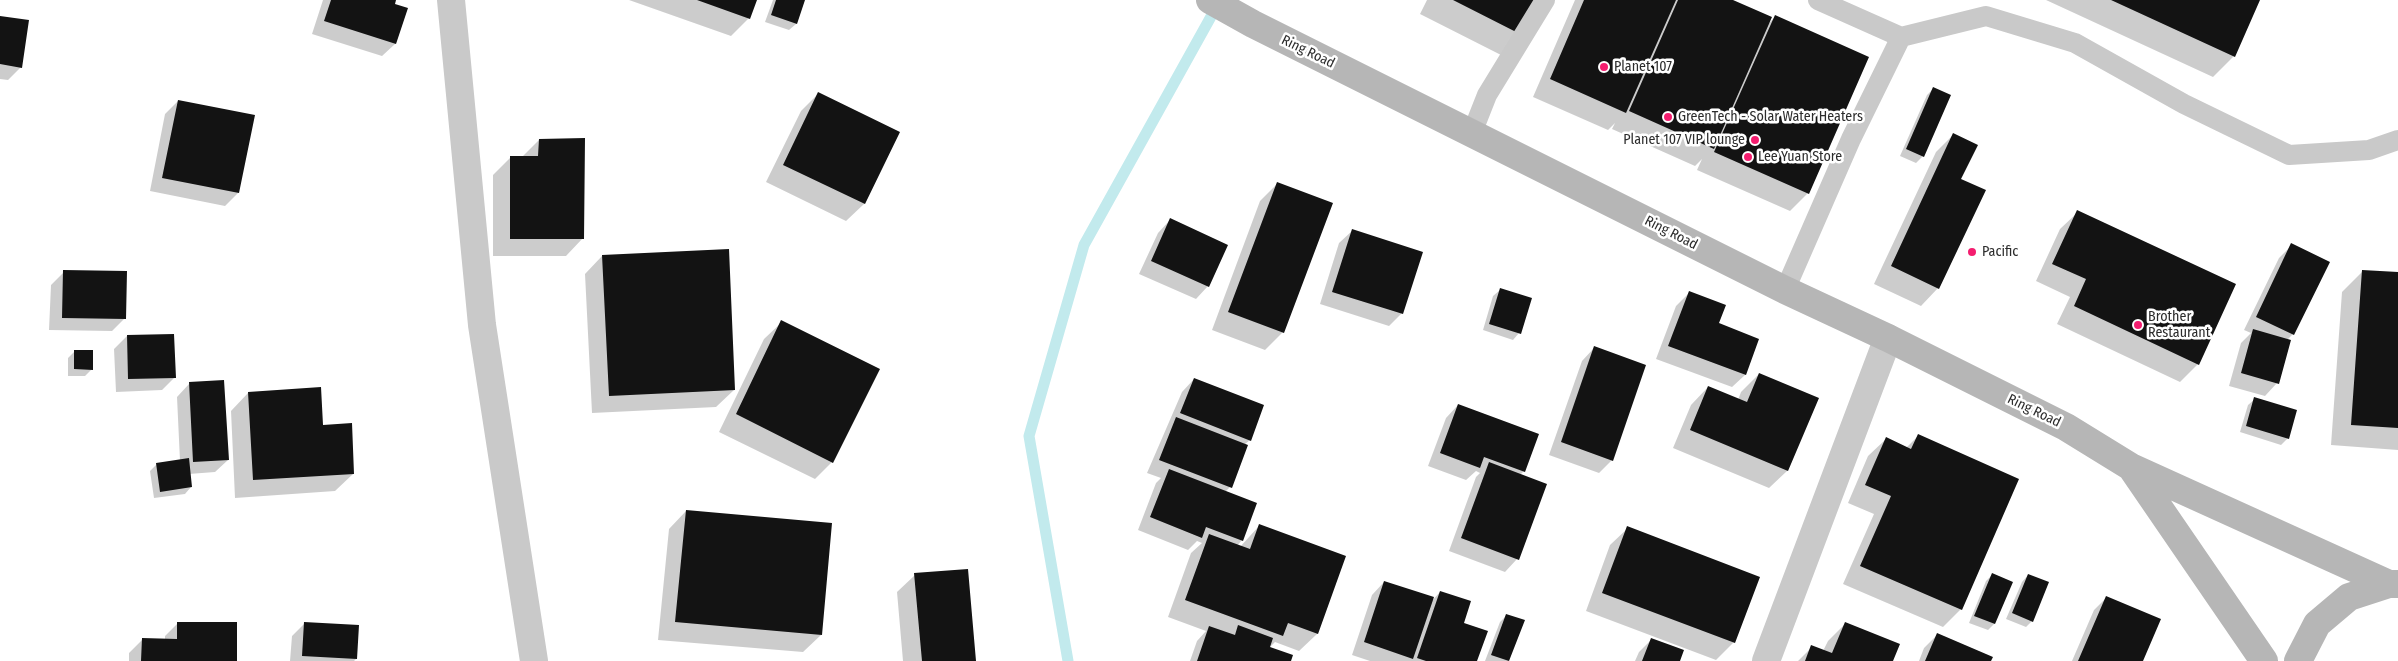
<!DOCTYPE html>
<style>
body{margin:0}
canvas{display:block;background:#fff}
</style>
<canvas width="2398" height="661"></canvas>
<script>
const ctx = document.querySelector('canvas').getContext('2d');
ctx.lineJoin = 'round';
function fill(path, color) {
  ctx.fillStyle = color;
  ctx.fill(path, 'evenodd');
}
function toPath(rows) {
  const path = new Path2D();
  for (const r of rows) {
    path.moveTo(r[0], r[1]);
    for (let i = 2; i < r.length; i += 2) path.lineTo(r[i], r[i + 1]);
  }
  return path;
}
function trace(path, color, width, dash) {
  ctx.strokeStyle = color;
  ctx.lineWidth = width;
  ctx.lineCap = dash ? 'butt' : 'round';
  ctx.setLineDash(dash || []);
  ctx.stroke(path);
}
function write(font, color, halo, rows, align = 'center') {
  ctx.font = font + ' "Fira Sans Condensed",sans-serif';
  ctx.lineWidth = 5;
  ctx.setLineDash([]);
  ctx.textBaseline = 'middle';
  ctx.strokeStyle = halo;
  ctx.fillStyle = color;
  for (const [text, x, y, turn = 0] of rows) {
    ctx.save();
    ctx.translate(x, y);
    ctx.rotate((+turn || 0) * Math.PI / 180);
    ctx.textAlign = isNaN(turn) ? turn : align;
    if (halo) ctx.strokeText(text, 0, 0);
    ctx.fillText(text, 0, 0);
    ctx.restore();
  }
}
fill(toPath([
 [323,0,394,0,395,44,382,56,312,34],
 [629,0,755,0,749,18,731,36],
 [773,0,804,0,796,24,789,30,765,22],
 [1427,0,1539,0,1501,55,1420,14],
 [1575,0,1730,0,1768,24,1775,17,1808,193,1790,211,1697,170,1702,159,1695,166,1612,129,1615,123,1608,130,1533,97],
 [2046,0,2259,0,2234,56,2213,77],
 [0,17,21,67,8,80,0,79],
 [1933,89,1923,156,1916,163,1900,156,1927,95],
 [818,94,898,132,864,204,846,221,766,182,801,111],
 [178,101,238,193,225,206,150,191,165,114],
 [1954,134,1960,179,1938,288,1921,306,1874,284,1936,152],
 [539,140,583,238,566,256,493,256,493,175,511,157,522,157],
 [1278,183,1283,332,1265,350,1212,330,1260,201],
 [2078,212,2198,364,2180,382,2057,324,2070,297,2036,281,2060,229],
 [1170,220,1208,286,1196,299,1139,274,1158,233],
 [1352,231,1402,313,1389,326,1320,304,1339,243],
 [2292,245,2293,334,2287,340,2277,383,2265,396,2229,386,2241,343,2251,333,2244,330,2279,258],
 [602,256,734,390,716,407,592,413,585,274],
 [2363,271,2398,274,2398,450,2331,445,2342,292],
 [64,272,125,318,112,331,49,330,51,285],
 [1500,290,1519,333,1513,340,1483,330,1493,296],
 [1689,293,1717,324,1745,375,1732,387,1656,359,1676,306],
 [782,322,832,462,815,479,719,432,764,339],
 [127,336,175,377,162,390,116,392,114,349],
 [1594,348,1612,460,1599,473,1549,455,1582,361],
 [75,351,92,369,85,376,68,376,68,358],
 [1759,374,1817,398,1787,471,1769,488,1673,448,1691,405,1708,387,1738,400,1741,392],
 [1194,379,1250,440,1244,445,1230,487,1225,492,1242,540,1237,546,1240,547,1259,526,1345,557,1317,634,1299,651,1275,642,1269,648,1289,661,1190,661,1197,641,1206,631,1168,617,1191,553,1202,543,1197,541,1188,550,1138,530,1156,483,1161,478,1147,473,1182,392],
 [189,384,228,460,215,472,189,474,191,487,185,494,154,498,150,471,157,464,180,461,177,397],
 [248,393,322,426,353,474,335,491,235,498,231,411],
 [2255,399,2288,438,2281,445,2240,432,2248,405],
 [1458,405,1524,471,1520,475,1517,559,1505,572,1449,551,1476,477,1480,473,1476,471,1466,480,1428,466,1446,418],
 [1918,436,1961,609,1943,627,1843,584,1874,514,1848,503,1868,456,1886,439,1906,448],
 [686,511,821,635,803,652,658,640,669,529],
 [1628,528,1734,642,1716,660,1586,611,1610,545],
 [915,575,975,661,903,661,897,592],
 [1992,575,1994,624,1988,630,1969,623,1986,581],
 [2028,575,2032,621,2026,627,2006,619,2022,582],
 [1384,582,1431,602,1440,592,1462,624,1476,661,1370,661,1352,655,1372,595],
 [2107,597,2142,661,2072,661,2094,610],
 [1507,615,1523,621,1508,661,1485,661,1500,622],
 [178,623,236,661,129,661,129,653,142,640,165,640,165,636],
 [305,623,356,659,354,661,290,661,292,636],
 [1846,623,1892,661,1798,661,1812,647,1823,651,1828,641],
 [1937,635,1990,661,1919,661,1924,648],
 [1652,639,1679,661,1635,661,1639,652]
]), '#0003');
trace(toPath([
 [1068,661,1029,436,1084,245,1218,4]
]), '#c2eaed', 11);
fill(toPath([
 [331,0,396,0,395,4,408,8,396,44,324,21],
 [697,0,757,0,750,19],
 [776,0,805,0,797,24,771,15],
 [1453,0,1540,0,1522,35],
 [1584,0,1676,0,1626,113,1550,79],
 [1678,0,1733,0,1772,17,1714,149,1629,111],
 [2111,0,2260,0,2235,57],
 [1775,15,1869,57,1809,194,1714,152],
 [0,16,29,20,22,68,0,64],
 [1933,87,1951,95,1924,157,1906,149],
 [818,92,900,132,865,204,783,165],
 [178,100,255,115,239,193,162,178],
 [1953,133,1978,145,1961,179,1986,190,1939,289,1891,266],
 [585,138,584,239,510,239,510,156,538,156,539,139],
 [1277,182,1333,203,1284,333,1228,312],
 [2077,210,2236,284,2199,365,2074,306,2086,279,2052,264],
 [1170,218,1228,245,1209,287,1151,261],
 [1352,229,1423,252,1403,314,1332,292],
 [2291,243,2330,262,2294,335,2256,317],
 [729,249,735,390,609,396,602,255],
 [63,270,127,271,126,319,62,318],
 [2362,270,2398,272,2398,428,2351,425],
 [1500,288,1532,298,1521,334,1489,324],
 [1689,291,1726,305,1719,323,1759,339,1746,375,1668,346],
 [781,320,880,369,833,463,736,414],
 [2253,329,2291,340,2279,384,2241,373],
 [174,334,176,378,128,379,127,335],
 [1594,346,1646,365,1613,461,1561,442],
 [74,350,93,350,93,370,74,369],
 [1759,373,1819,398,1788,471,1690,430,1708,386,1747,402],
 [1194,378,1264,405,1251,441,1180,413],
 [224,380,229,460,193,462,189,382],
 [321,387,323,425,352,423,354,474,253,480,248,392],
 [2254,397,2297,410,2289,439,2246,426],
 [1458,404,1539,434,1525,472,1484,457,1480,468,1440,453],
 [1176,417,1248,445,1232,488,1159,460],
 [1918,434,2019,479,1962,610,1860,566,1891,496,1865,485,1886,437,1911,449],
 [189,458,192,487,160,492,156,463],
 [1489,462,1547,484,1519,560,1461,538],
 [1169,469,1257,503,1243,541,1206,527,1202,538,1150,517],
 [686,510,832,523,822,635,675,622],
 [1259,524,1346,556,1318,634,1288,623,1283,636,1185,600,1209,534,1250,549],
 [1627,526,1760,577,1735,643,1602,593],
 [968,569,976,661,922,661,914,573],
 [1992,573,2013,582,1995,624,1974,616],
 [2028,574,2049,582,2033,622,2012,613],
 [1384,581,1434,597,1413,659,1364,642],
 [1440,591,1471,601,1464,623,1488,631,1477,661,1426,661,1417,658],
 [2106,596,2161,619,2143,661,2078,661],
 [1506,614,1525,620,1509,661,1491,655],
 [177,622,237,622,237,661,141,661,142,638,177,639],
 [304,622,359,625,357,659,302,656],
 [1845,622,1900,644,1893,661,1805,661,1811,645,1832,653],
 [1238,625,1273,638,1270,647,1293,655,1291,661,1197,661,1209,626,1235,635],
 [1937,633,1993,657,1991,661,1925,661],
 [1651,638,1684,650,1680,661,1642,661]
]), '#131313');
trace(toPath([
 [1818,0,1901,37,1986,16,2075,43,2184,104,2289,155,2369,150,2398,140],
 [1472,133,1487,95,1545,0],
 [1785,290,1851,139,1901,37]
]), '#c9c9c9', 20);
trace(toPath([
 [451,0,482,325,534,661],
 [1766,661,1888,338]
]), '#c9c9c9', 28);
trace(toPath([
 [1210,0,1253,24,1785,290,1888,338,2066,427,2131,467,2389,584],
 [2131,467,2264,661],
 [2298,661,2317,624,2349,597,2389,584,2398,584]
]), '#b6b6b6', 28);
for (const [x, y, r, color] of [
 [1604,67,5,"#f41d6f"],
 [1668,117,5,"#f41d6f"],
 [1755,140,5,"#f41d6f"],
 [1748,157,5,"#f41d6f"],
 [1972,252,5,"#f41d6f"],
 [2138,325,5,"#f41d6f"]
]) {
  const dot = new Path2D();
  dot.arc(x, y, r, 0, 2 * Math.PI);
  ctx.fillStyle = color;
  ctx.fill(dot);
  trace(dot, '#fff', 2);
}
write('14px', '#2c2c2c', '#fff', [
 ["Ring Road",1308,52,26],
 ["Ring Road",1671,233,27],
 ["Ring Road",2034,411,26]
]);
write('14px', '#2c2c2c', '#fff', [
 ["Planet 107",1614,67],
 ["GreenTech - Solar Water Heaters",1678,117],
 ["Planet 107 VIP lounge",1745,140,"right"],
 ["Lee Yuan Store",1758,157],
 ["Pacific",1982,252],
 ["Brother",2148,317],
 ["Restaurant",2148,333]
], 'left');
</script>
